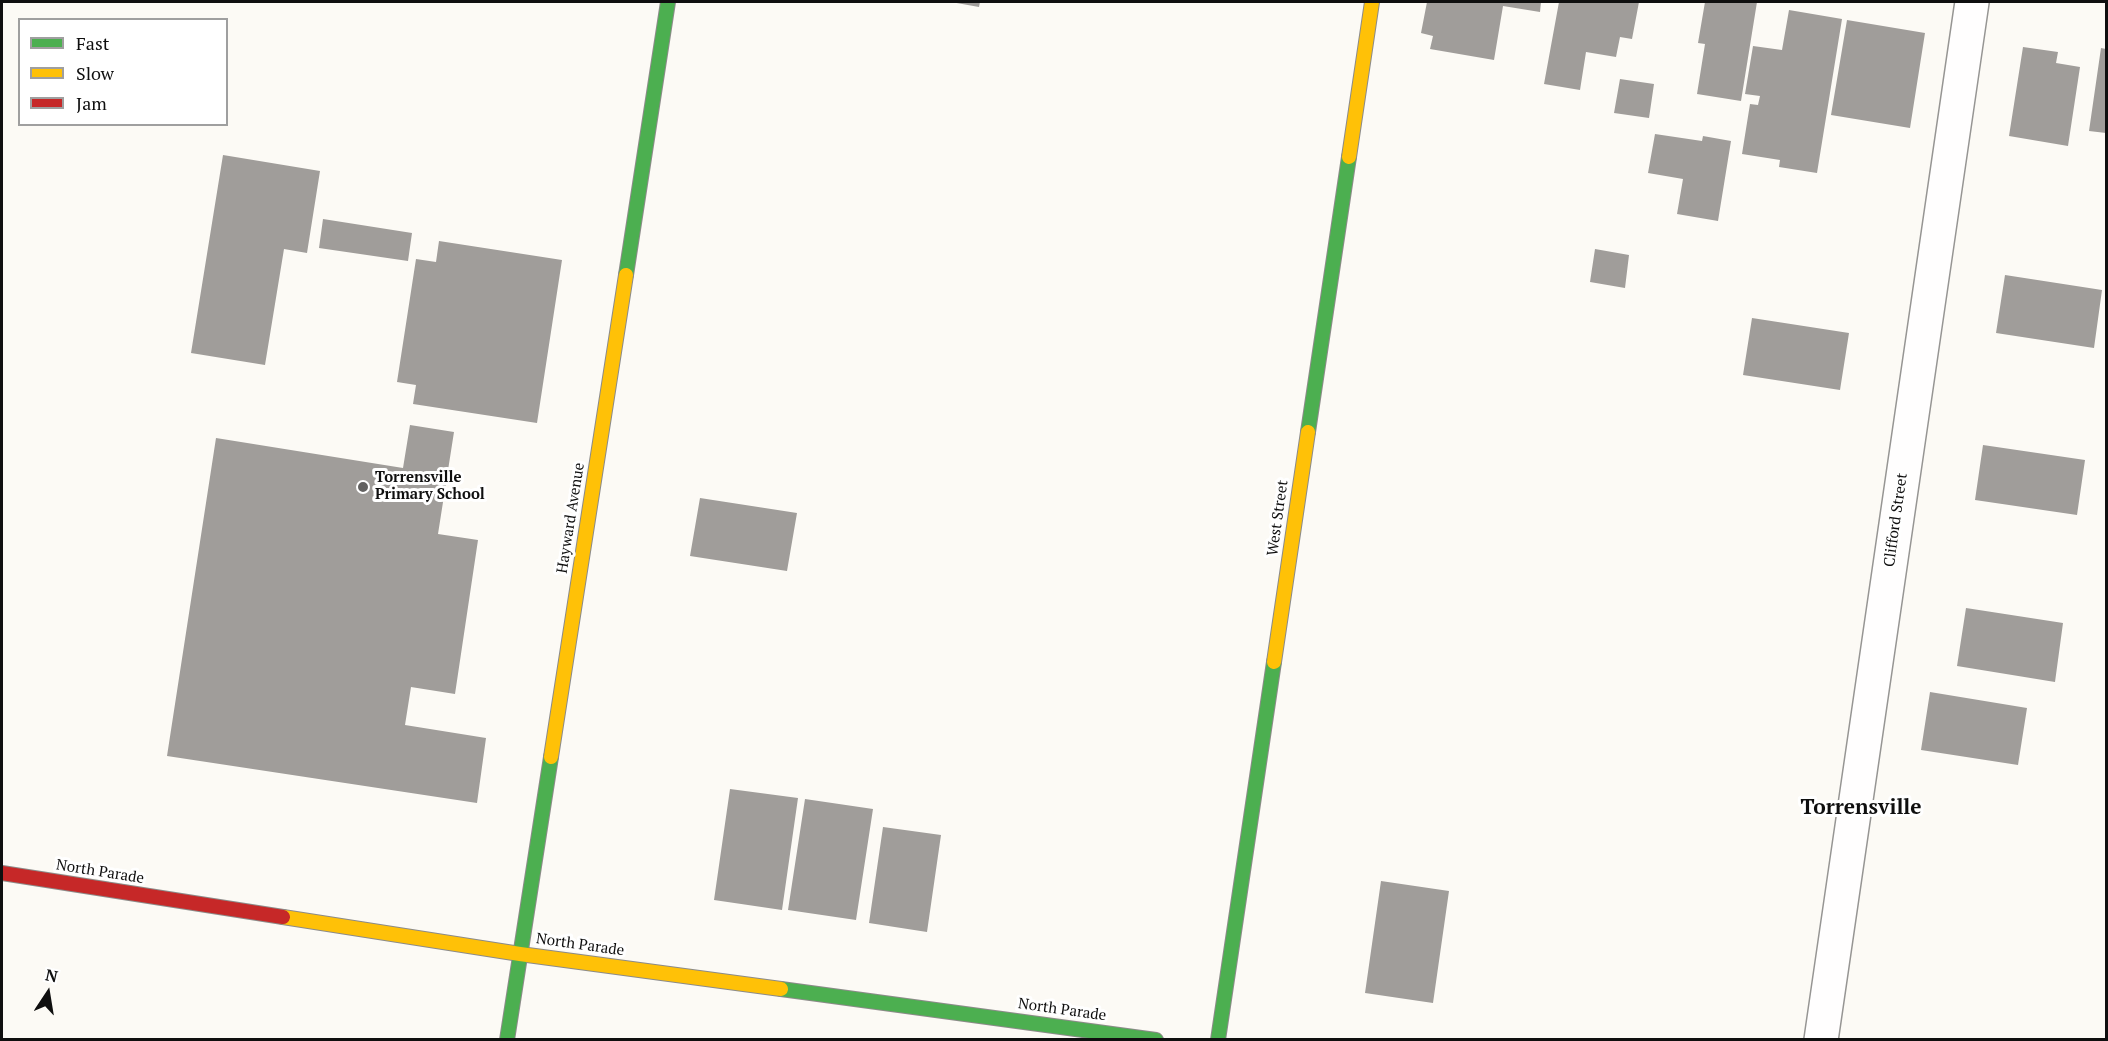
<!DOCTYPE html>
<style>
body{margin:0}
#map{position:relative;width:2108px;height:1041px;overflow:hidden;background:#fcfaf5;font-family:"PT Serif",serif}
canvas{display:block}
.frame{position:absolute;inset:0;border:3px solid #0f0f0f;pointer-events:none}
.legend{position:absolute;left:18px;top:18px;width:210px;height:108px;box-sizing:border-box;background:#fff;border:2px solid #9f9f9f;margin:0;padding:8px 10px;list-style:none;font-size:18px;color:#0f0f0f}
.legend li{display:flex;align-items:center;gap:12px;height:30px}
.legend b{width:30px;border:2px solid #9f9f9f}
.north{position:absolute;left:18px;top:963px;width:60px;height:60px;-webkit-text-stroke:4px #fff;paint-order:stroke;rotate:12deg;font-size:16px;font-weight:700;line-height:24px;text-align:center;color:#0f0f0f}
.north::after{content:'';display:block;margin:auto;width:21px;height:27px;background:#0f0f0f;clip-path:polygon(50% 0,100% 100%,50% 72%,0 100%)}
</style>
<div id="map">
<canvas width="2108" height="1041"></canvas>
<div class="frame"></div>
<ul class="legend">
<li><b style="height:8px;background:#4caf50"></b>Fast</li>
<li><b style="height:8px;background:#ffc107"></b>Slow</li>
<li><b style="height:8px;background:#c62828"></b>Jam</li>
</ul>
<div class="north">N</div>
</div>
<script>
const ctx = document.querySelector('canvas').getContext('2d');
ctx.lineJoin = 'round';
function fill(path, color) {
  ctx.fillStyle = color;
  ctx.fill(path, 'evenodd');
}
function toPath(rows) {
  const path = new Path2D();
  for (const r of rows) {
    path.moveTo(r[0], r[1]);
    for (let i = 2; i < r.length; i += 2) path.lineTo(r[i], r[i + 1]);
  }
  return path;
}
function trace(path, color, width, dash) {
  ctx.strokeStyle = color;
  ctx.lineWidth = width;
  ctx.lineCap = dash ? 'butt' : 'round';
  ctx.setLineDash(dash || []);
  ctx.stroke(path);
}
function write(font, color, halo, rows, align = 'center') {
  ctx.font = font + ' "PT Serif",serif';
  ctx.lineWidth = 6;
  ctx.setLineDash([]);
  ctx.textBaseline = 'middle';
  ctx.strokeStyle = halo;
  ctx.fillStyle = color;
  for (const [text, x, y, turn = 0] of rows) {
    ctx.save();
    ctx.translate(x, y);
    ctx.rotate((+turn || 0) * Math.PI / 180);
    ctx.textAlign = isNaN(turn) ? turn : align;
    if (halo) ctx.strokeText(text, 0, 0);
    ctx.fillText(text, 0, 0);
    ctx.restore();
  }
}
fill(toPath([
 [951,2,980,2,979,7],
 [1427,2,1541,2,1540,12,1503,6,1494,60,1430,49,1433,36,1421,33],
 [1559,2,1639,2,1632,39,1620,37,1616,57,1586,52,1580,90,1544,84],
 [1705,2,1757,2,1741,101,1697,94,1705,44,1698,43],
 [1789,10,1842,19,1817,173,1779,167,1780,160,1742,154,1750,104,1758,105,1760,96,1745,94,1753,46,1782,50],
 [1847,20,1925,33,1910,128,1831,115],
 [2023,47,2058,52,2056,63,2080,67,2068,146,2009,136],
 [2101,48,2106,49,2106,133,2089,131],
 [1620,79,1654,84,1649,118,1614,113],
 [1655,134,1702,141,1703,136,1731,141,1718,221,1677,214,1683,179,1648,173],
 [223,155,320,171,307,253,284,249,265,365,191,353],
 [323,219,412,233,408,261,319,248],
 [439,241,562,260,537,423,413,404,416,385,397,382,416,259,436,262],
 [1595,249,1629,255,1625,288,1590,282],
 [2005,275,2102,290,2094,348,1996,333],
 [1752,318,1849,333,1840,390,1743,375],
 [410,425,454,432,438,534,478,540,455,694,411,687,405,725,486,738,477,803,167,756,216,438,403,468],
 [1983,445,2085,460,2077,515,1975,500],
 [700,498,797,513,787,571,690,556],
 [1966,608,2063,623,2055,682,1957,666],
 [1930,692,2027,708,2018,765,1921,750],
 [730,789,798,798,782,910,714,900],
 [805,799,873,809,856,920,788,910],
 [883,827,941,835,927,932,869,923],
 [1381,881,1449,891,1433,1003,1365,993]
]), '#a09d9a');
const street = toPath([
 [1821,1040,1972,2]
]);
const fast = toPath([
 [626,275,668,2],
 [1308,432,1349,157],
 [781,989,1156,1040],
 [507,1040,551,757],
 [1218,1040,1274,662]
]);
const slow = toPath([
 [1349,157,1372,2],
 [1274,662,1308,432],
 [551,757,626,275],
 [283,917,520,954,781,989]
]);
const jam = toPath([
 [2,873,283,917]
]);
trace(street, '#969593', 36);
trace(fast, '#8c8b89', 16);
trace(slow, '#8c8b89', 16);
trace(jam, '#8c8b89', 16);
trace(street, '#fffefe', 33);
trace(fast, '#4caf50', 14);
trace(slow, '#ffc107', 14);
trace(jam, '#c62828', 14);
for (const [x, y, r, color] of [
 [363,487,6,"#626160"]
]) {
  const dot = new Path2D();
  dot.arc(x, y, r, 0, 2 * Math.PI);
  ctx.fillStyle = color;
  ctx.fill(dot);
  trace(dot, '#fff', 2);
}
write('bold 15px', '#0f0f0f', '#fff', [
 ["Torrensville",375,478],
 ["Primary School",375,495]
], 'left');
write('15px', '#0f0f0f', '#fff', [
 ["Hayward Avenue",571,518,-81],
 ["West Street",1278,518,-82],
 ["Clifford Street",1896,520,-82],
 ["North Parade",100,872,9],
 ["North Parade",580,945,8],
 ["North Parade",1062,1010,8]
]);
write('bold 21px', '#0f0f0f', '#fff', [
 ["Torrensville",1861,808]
]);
</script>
